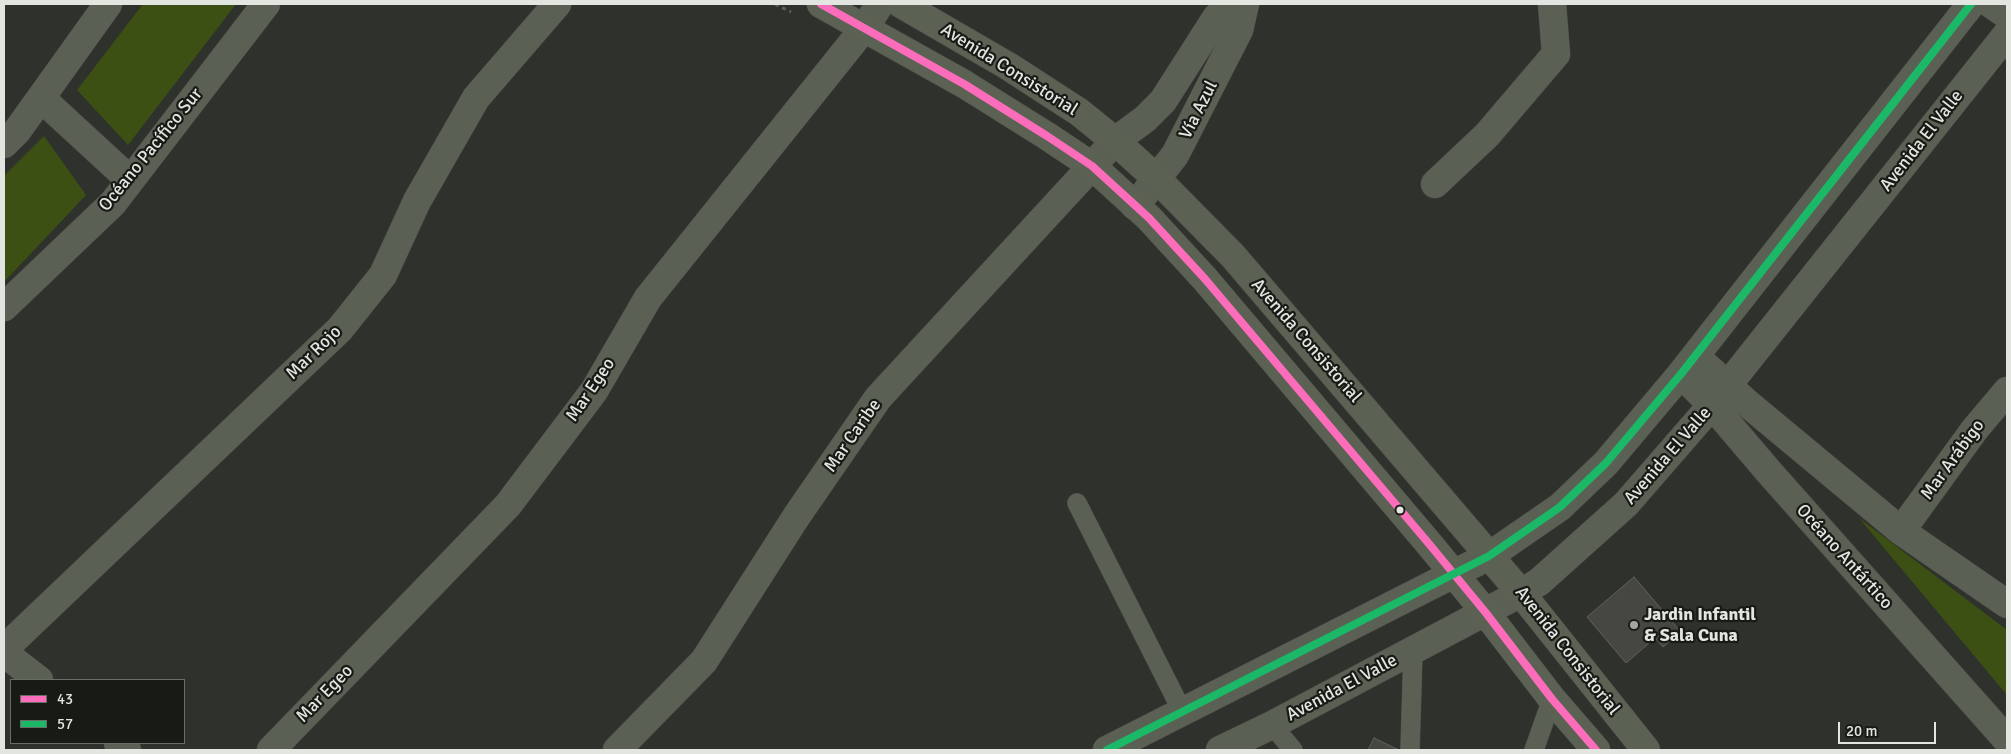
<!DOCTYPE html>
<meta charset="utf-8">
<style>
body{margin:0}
#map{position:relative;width:2011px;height:754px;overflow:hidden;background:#2f312c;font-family:Signika,sans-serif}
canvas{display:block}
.frame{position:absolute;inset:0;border:5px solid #e3e6e0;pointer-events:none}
.legend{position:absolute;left:10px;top:679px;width:175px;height:65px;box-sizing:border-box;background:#181a16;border:1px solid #696c67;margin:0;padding:6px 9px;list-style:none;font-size:15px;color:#e3e6e0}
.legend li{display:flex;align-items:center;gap:10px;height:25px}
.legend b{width:25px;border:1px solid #696c67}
.scale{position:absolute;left:1838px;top:722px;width:98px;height:22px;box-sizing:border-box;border:2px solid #e3e6e0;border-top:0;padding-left:6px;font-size:15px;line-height:18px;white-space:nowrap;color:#e3e6e0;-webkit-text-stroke:4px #181a16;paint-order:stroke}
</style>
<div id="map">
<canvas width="2011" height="754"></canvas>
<div class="frame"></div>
<ul class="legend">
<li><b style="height:6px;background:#fb6dba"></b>43</li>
<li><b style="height:6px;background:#1ab867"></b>57</li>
</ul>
<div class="scale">20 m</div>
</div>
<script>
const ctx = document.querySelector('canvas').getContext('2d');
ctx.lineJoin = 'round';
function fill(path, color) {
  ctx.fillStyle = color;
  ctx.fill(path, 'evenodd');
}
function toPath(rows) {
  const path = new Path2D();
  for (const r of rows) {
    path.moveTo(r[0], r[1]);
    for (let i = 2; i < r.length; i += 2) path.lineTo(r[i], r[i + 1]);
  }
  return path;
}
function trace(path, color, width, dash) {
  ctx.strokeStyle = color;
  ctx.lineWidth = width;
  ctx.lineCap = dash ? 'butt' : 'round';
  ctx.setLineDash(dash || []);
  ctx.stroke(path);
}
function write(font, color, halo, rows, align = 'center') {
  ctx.font = font + ' Signika,sans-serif';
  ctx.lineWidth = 4.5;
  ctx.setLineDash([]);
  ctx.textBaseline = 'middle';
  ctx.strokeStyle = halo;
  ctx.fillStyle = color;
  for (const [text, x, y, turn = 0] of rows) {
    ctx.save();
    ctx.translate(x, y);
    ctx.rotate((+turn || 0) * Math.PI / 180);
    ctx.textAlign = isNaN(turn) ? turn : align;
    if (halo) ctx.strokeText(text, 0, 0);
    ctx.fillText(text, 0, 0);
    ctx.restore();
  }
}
fill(toPath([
 [143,4,236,4,128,145,77,90],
 [44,136,86,195,4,282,4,176],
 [1859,518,2007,630,2007,695]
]), '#3c5013');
const building = toPath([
 [1634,577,1681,632,1663,647,1655,638,1626,663,1587,617,1634,577],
 [1374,738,1399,750,1368,750,1374,738]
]);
fill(building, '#464743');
trace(building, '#61625f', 1);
const service = toPath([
 [1077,503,1182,711],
 [1272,725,1293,750],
 [1410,750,1413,651],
 [1534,750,1552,699]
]);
const minor = toPath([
 [1991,4,2007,15],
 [41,98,130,180],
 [4,144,17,131,108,4],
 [1435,184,1487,135,1556,54,1552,4],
 [1135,206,1175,155,1239,30,1245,4],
 [4,307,113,203,266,4],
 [1695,356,1747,403,1901,531,2007,604],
 [1681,374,1712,405,1769,472,2007,740],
 [1901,531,1975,429,2007,391],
 [1489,556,1560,507,1606,463,1681,374,1971,4],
 [1521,593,1539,582,1626,504,1712,405,2007,34],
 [4,649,340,329,383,275,417,201,476,98,557,4],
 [4,653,39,680],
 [118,743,127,750],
 [271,750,508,505,594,391,648,298,865,27,880,4],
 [617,750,704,661,796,517,878,398,1115,141,1145,119,1163,101,1216,18,1230,4]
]);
const tertiary = toPath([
 [1107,750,1489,556],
 [1220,750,1272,725,1521,593]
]);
const secondary = toPath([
 [821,4,964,84,1047,136,1092,166,1149,218,1205,279,1430,545,1486,613,1552,699,1596,750],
 [901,4,1008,66,1079,112,1115,141,1157,179,1233,256,1521,593,1646,750]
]);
trace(service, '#4c4d4a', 20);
trace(minor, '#4c4d4a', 29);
trace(tertiary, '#4c4d4a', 29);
trace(secondary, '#4c4d4a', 29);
trace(toPath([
 [775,4,791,12]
]), '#5d6058', 3, [4, 4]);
trace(service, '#5b6054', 19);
trace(minor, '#5b6054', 28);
trace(tertiary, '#5b6054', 28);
trace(secondary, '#5b6153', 28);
trace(toPath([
 [821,4,964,84,1047,136,1092,166,1149,218,1205,279,1430,545,1486,613,1552,699,1596,750]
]), '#fb6dba', 8);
trace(toPath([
 [1107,750,1489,556,1560,507,1606,463,1681,374,1971,4]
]), '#1ab867', 8);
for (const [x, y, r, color] of [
 [1400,510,4.5,"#e3e6e0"],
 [1634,625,5,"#a4a7a1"]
]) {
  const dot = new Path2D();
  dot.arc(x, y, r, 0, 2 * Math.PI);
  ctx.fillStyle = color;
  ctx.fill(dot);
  trace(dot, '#181a16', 2);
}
write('18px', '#e3e6e0', '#181a16', [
 ["Avenida Consistorial",1009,70,32],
 ["Vía Azul",1199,110,-63],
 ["Avenida El Valle",1922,141,-52],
 ["Océano Pacífico Sur",151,150,-51],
 ["Avenida Consistorial",1306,341,49],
 ["Mar Rojo",314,353,-44],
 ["Mar Egeo",591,390,-56],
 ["Mar Caribe",853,436,-55],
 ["Avenida El Valle",1668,456,-49],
 ["Mar Arábigo",1953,460,-54],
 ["Océano Antártico",1844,557,48],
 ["Avenida Consistorial",1567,651,52],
 ["Avenida El Valle",1342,688,-28],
 ["Mar Egeo",325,694,-46]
]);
write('bold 18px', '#e3e6e0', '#181a16', [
 ["Jardin Infantil",1644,615],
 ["& Sala Cuna",1644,636]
], 'left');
</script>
